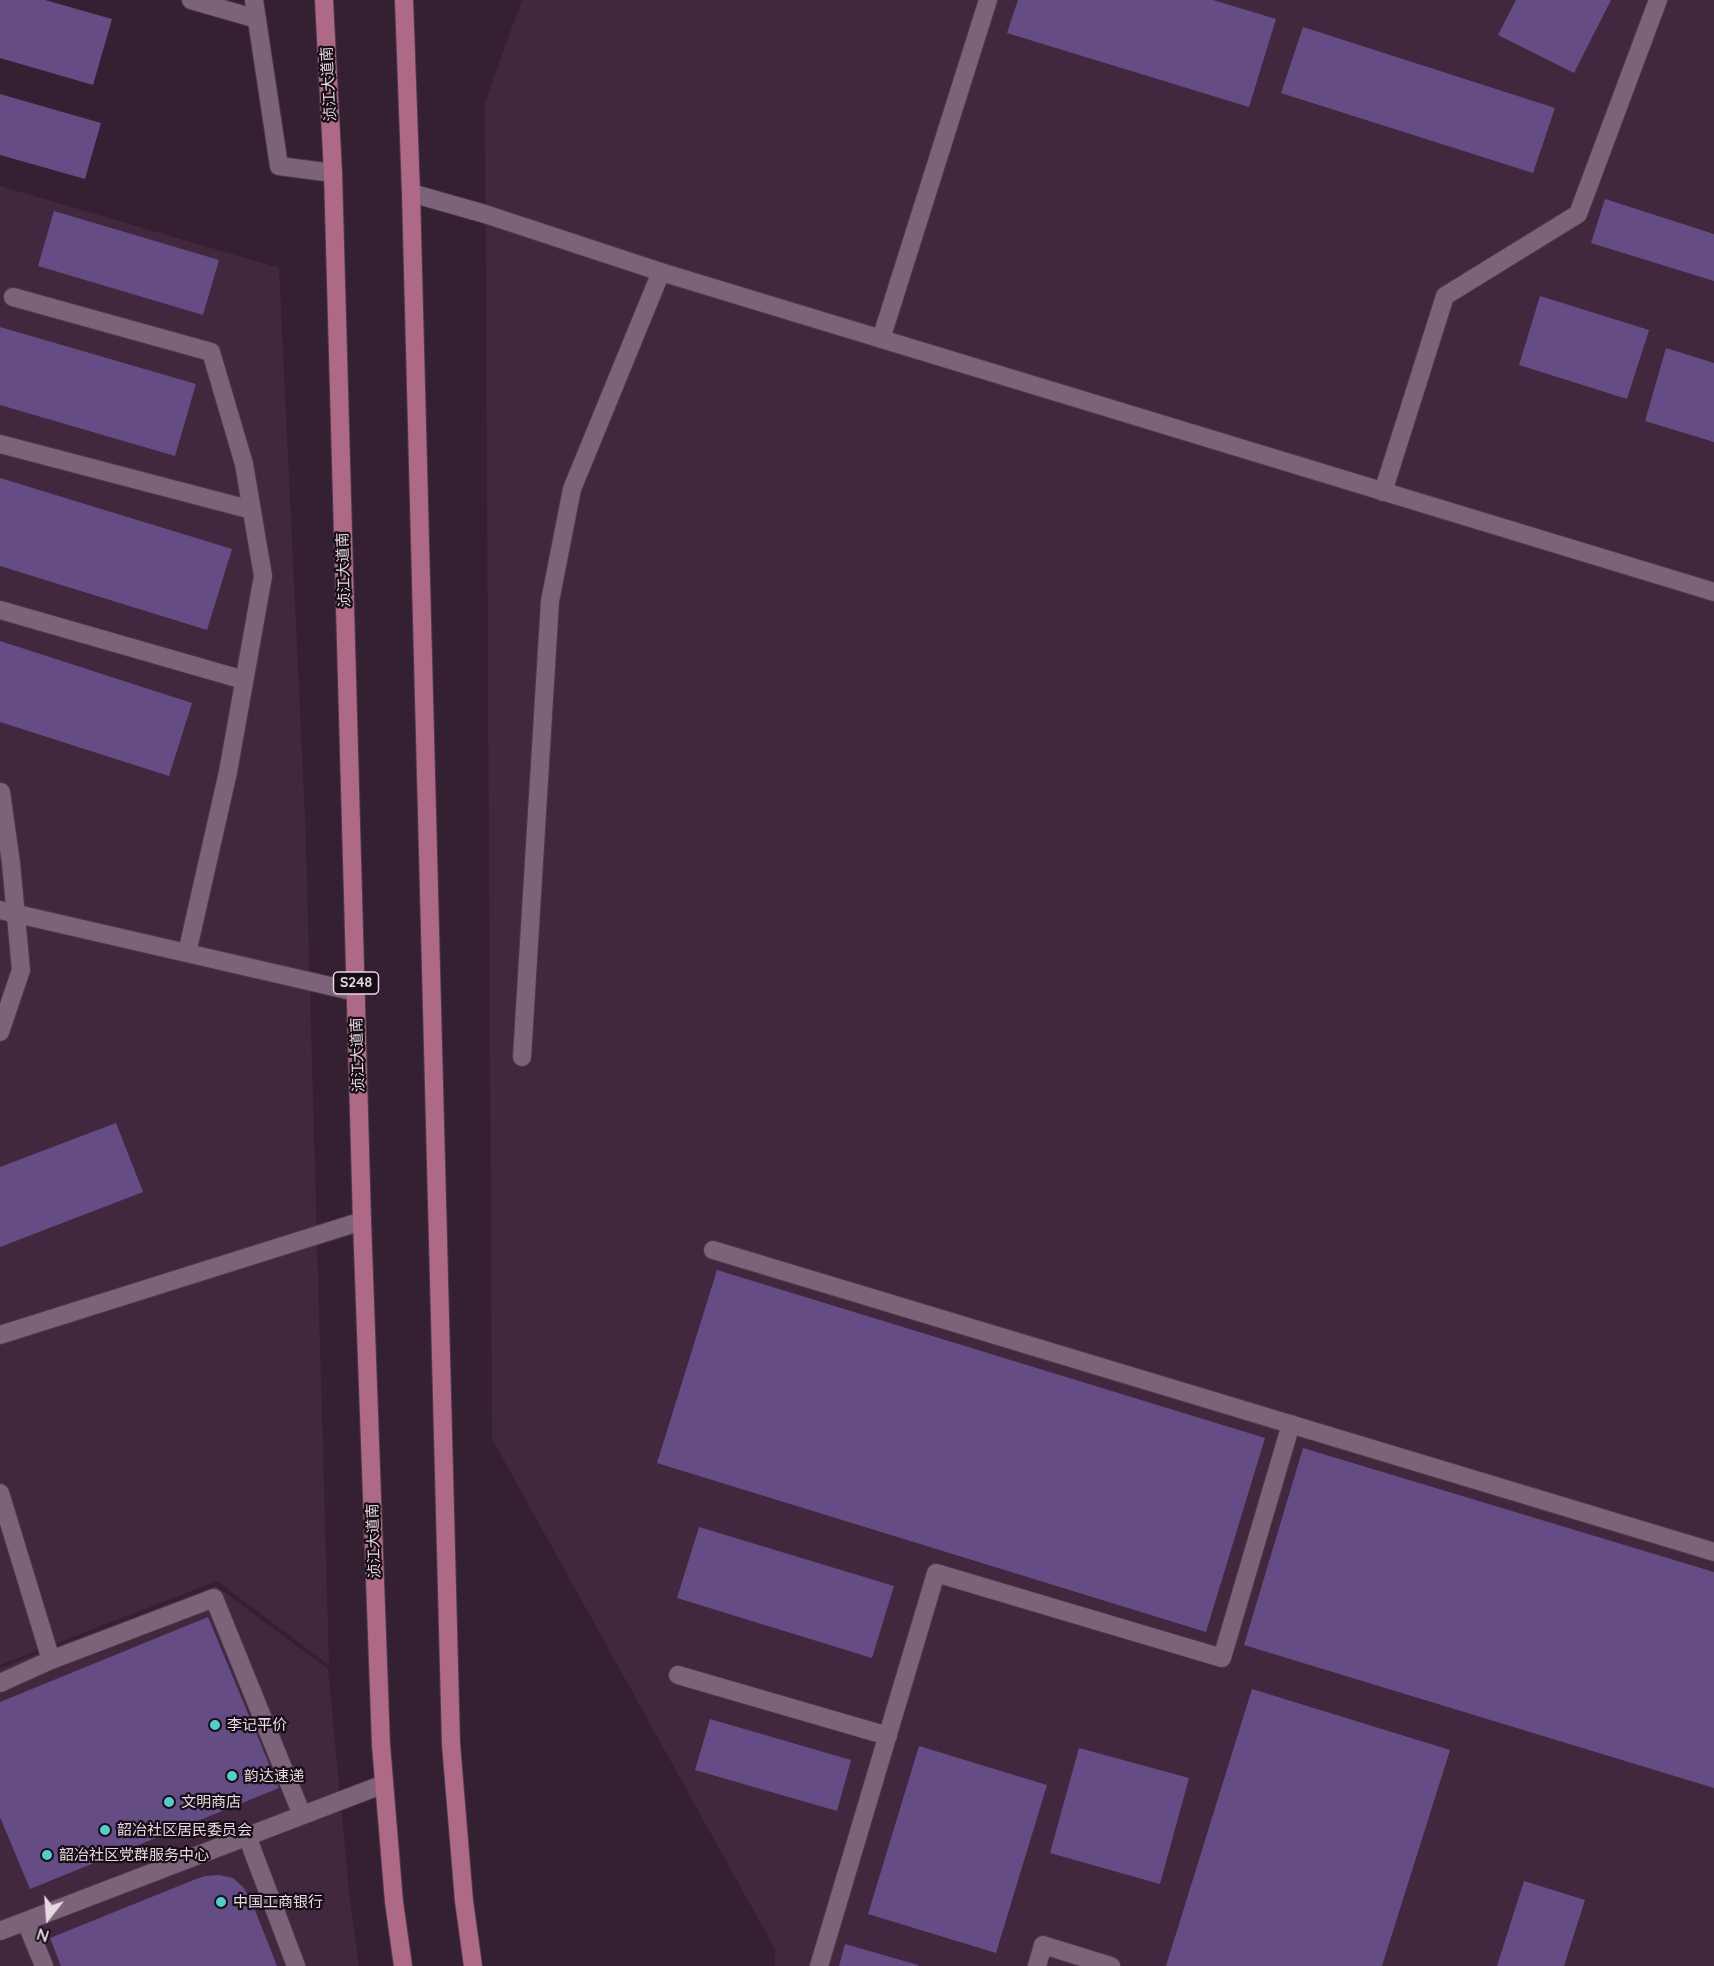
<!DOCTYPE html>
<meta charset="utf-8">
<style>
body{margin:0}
#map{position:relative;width:1714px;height:1966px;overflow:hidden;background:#351f32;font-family:Quicksand,sans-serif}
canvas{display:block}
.north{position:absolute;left:18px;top:1888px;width:60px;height:60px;-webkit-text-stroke:4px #160d15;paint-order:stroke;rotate:197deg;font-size:16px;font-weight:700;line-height:24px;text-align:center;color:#e7d8e4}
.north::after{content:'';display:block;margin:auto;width:21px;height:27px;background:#e7d8e4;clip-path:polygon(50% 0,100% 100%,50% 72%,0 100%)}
</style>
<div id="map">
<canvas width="1714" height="1966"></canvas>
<div class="north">N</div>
</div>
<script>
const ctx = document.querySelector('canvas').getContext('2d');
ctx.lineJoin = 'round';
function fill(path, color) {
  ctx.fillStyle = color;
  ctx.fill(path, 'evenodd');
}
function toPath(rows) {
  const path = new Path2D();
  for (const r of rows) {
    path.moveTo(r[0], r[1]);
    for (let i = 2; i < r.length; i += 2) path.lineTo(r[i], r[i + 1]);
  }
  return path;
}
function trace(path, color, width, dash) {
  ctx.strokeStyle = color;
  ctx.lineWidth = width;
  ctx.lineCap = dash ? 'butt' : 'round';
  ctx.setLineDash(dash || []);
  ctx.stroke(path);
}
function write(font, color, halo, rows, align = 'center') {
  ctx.font = font + ' Quicksand,"Noto Sans SC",sans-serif';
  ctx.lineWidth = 4.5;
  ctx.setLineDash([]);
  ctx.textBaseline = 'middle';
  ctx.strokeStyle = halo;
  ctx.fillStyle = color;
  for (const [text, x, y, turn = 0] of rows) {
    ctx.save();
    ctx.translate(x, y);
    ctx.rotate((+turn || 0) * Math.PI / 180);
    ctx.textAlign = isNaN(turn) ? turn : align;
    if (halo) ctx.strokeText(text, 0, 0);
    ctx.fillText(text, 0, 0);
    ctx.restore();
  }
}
fill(toPath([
 [522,0,1714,0,1714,1966,775,1966,775,1949,492,1439,485,102],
 [0,186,279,268,305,816,329,1665,217,1581,0,1665],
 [216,1586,328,1669,350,1901,359,1966,0,1966,0,1668]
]), '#42283f');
fill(toPath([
 [0,0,45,0,112,19,93,85,0,58],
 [1018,0,1213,0,1276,19,1249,107,1007,33],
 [1516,0,1611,0,1574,73,1498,35],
 [1303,27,1555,108,1533,173,1281,93],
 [0,94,101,123,85,179,0,155],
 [1605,199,1714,234,1714,281,1591,243],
 [54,211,219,260,203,315,38,266],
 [1540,296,1649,330,1627,399,1519,365],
 [0,327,196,384,175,456,0,405],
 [1666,348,1714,363,1714,442,1645,421],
 [0,478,232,549,207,630,0,566],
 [0,641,192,703,169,776,0,722],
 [116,1123,143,1192,0,1247,0,1167],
 [717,1270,1265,1438,1206,1632,657,1463],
 [1303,1448,1714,1572,1714,1788,1244,1645],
 [699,1527,894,1586,872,1658,677,1598],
 [208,1617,279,1788,30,1889,0,1817,0,1702],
 [1252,1689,1450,1750,1382,1966,1166,1966],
 [710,1719,851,1760,837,1811,695,1770],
 [919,1746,1047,1785,996,1953,868,1914],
 [1079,1748,1189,1778,1160,1884,1050,1853],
 [219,1875,233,1878,243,1887,251,1900,277,1966,61,1966,50,1938,191,1881,205,1876],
 [1524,1881,1585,1900,1564,1966,1497,1966],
 [845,1944,918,1965,918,1966,839,1966]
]), '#654c85');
const lane = toPath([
 [191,0,257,19],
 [254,0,279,166,333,173],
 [411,193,485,214,661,272],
 [13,297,211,352,244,464,263,576,228,772,187,953],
 [881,339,988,0],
 [0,444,252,510],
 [1383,492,1445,296,1578,214,1658,0],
 [0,610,244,680],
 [0,910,356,992],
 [0,1032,21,970,11,863,1,792],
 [522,1057,550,601,572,489,661,272,1714,592],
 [713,1250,1714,1552],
 [678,1675,888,1736],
 [819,1966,936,1573,1222,1658,1291,1424],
 [1037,1966,1043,1945,1111,1966]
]);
const street = toPath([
 [0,1335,362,1221],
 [0,1493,51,1660,0,1683],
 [51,1660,214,1598,302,1815],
 [247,1836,296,1966],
 [26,1922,44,1966],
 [0,1931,384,1784]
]);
const primary = toPath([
 [324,0,333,173,362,1221,381,1745,394,1902,403,1966],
 [404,0,411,193,451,1744,464,1901,473,1966]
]);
trace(lane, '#4c3a4a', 20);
trace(street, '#4c3a4a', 20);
trace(primary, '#4c3a4a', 20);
trace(lane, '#7d6379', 18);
trace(street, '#7d6379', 18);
trace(primary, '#ae6986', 18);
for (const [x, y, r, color] of [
 [215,1725,6,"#53cdca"],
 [232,1776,6,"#53cdca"],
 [169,1802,6,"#53cdca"],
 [105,1830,6,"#53cdca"],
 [47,1855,6,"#53cdca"],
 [221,1902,6,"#53cdca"]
]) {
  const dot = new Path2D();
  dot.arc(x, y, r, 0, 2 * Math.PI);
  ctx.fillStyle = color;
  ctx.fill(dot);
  trace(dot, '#160d15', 2);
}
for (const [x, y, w] of [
 [356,983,45]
]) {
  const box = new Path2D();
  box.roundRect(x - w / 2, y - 11, w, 22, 4.5);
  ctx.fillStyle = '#160d15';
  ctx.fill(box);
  trace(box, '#e7d8e4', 1.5);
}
write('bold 14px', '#e7d8e4', null, [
 ["S248",356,983]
]);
write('15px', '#e7d8e4', '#160d15', [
 ["浈江大道南",329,84,-93],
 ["浈江大道南",344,570,-92],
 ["浈江大道南",358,1055,-92],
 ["浈江大道南",374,1541,-92]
]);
write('15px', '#e7d8e4', '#160d15', [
 ["李记平价",227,1725],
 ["韵达速递",244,1776],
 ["文明商店",181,1802],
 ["韶冶社区居民委员会",117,1830],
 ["韶冶社区党群服务中心",59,1855],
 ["中国工商银行",233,1902]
], 'left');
</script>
